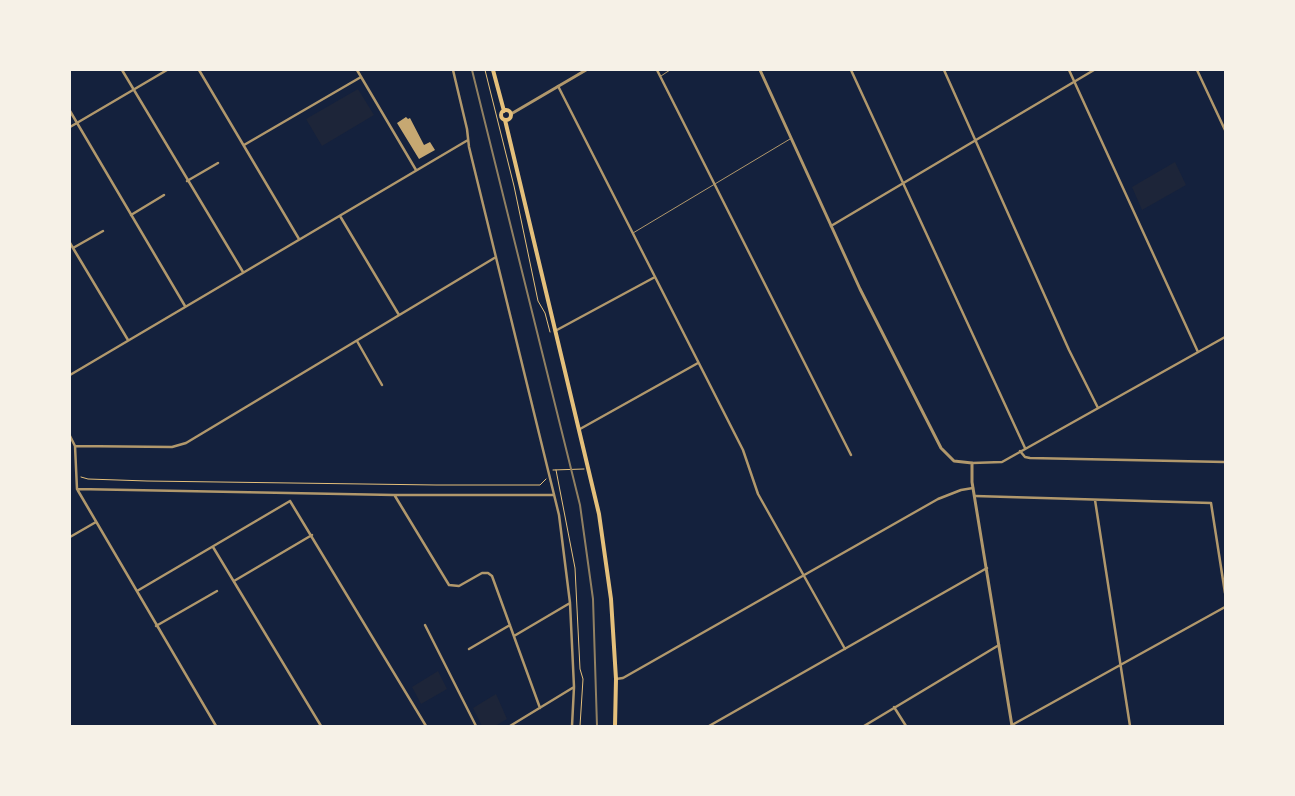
<!DOCTYPE html>
<style>
body{margin:0}
#map{position:relative;width:1295px;height:796px;overflow:hidden;background:#14213d;font-family:"Roboto Serif",serif}
canvas{display:block}
.frame{position:absolute;inset:0;border:71px solid #f6f1e7;pointer-events:none}
</style>
<div id="map">
<canvas width="1295" height="796"></canvas>
<div class="frame"></div>
</div>
<script>
const ctx = document.querySelector('canvas').getContext('2d');
ctx.lineJoin = 'round';
function fill(path, color) {
  ctx.fillStyle = color;
  ctx.fill(path, 'evenodd');
}
function toPath(rows) {
  const path = new Path2D();
  for (const r of rows) {
    if (r.length === 3) {
      path.moveTo(r[0] + r[2], r[1]);
      path.arc(r[0], r[1], r[2], 0, 2 * Math.PI);
      continue;
    }
    path.moveTo(r[0], r[1]);
    for (let i = 2; i < r.length; i += 2) path.lineTo(r[i], r[i + 1]);
  }
  return path;
}
function trace(path, color, width, dash) {
  ctx.strokeStyle = color;
  ctx.lineWidth = width;
  ctx.lineCap = dash ? 'butt' : 'round';
  ctx.setLineDash(dash || []);
  ctx.stroke(path);
}
fill(toPath([
 [358,89,374,115,322,146,306,119],
 [1175,162,1186,185,1142,210,1132,187],
 [438,671,447,689,421,704,412,687],
 [496,694,507,719,495,726,482,726,473,708]
]), '#1d2539');
fill(toPath([
 [406,117,408,119,410,118,424,145,430,142,435,150,419,159,397,123]
]), '#c6a872');
trace(toPath([
 [485,70,514,186,538,301,545,313,550,332],
 [553,470,584,469],
 [556,470,575,568,580,669,583,679,580,726],
 [81,477,88,479,147,481,436,485,540,485,546,479]
]), '#e5c07b', 1);
trace(toPath([
 [661,76,670,70],
 [633,233,790,139]
]), '#b1986c', 1);
trace(toPath([
 [122,70,243,272],
 [199,70,299,239],
 [357,70,416,170],
 [453,70,467,129,469,147,559,515,570,603,574,687,572,726],
 [657,70,851,455],
 [851,70,1025,448],
 [944,70,1069,350,1098,408],
 [1069,70,1198,352],
 [1197,70,1225,130],
 [558,86,743,450,758,494,845,649],
 [70,111,185,306],
 [70,127,167,70],
 [244,145,361,77],
 [187,181,218,163],
 [131,215,164,195],
 [340,216,399,315],
 [831,226,1094,70],
 [70,243,128,340],
 [73,248,103,231],
 [555,331,655,277],
 [357,341,382,385],
 [70,375,468,140],
 [580,429,698,363],
 [70,436,75,446,77,489,216,726],
 [75,446,172,447,186,443,496,257],
 [1020,451,1025,457,1030,458,1225,462],
 [972,463,1002,462,1225,337],
 [77,489,394,495,554,495],
 [395,496,449,585,459,586,482,573,488,573,492,576,540,708],
 [975,496,1211,503,1225,593],
 [1095,500,1130,726],
 [290,501,426,726],
 [70,537,96,522],
 [213,547,321,726],
 [234,581,312,535],
 [137,591,290,501],
 [425,625,476,726],
 [156,626,217,591],
 [514,636,570,603],
 [469,649,510,625],
 [616,679,623,678,938,499,961,490,973,488],
 [894,707,906,726],
 [1012,725,1225,607],
 [510,726,574,687],
 [709,726,987,568],
 [864,726,999,645]
]), '#b1986c', 2.5);
trace(toPath([
 [760,70,860,289,941,448,954,461,972,463,972,482,1012,726],
 [511,114,586,70]
]), '#b1986c', 3);
trace(toPath([
 [493,70,504,111],
 [506,115,5],
 [505,120,599,514,611,599,616,679,615,726]
]), '#e5c07b', 4);
trace(toPath([
 [472,70,580,505,593,599,597,726]
]), '#918062', 2);
</script>
